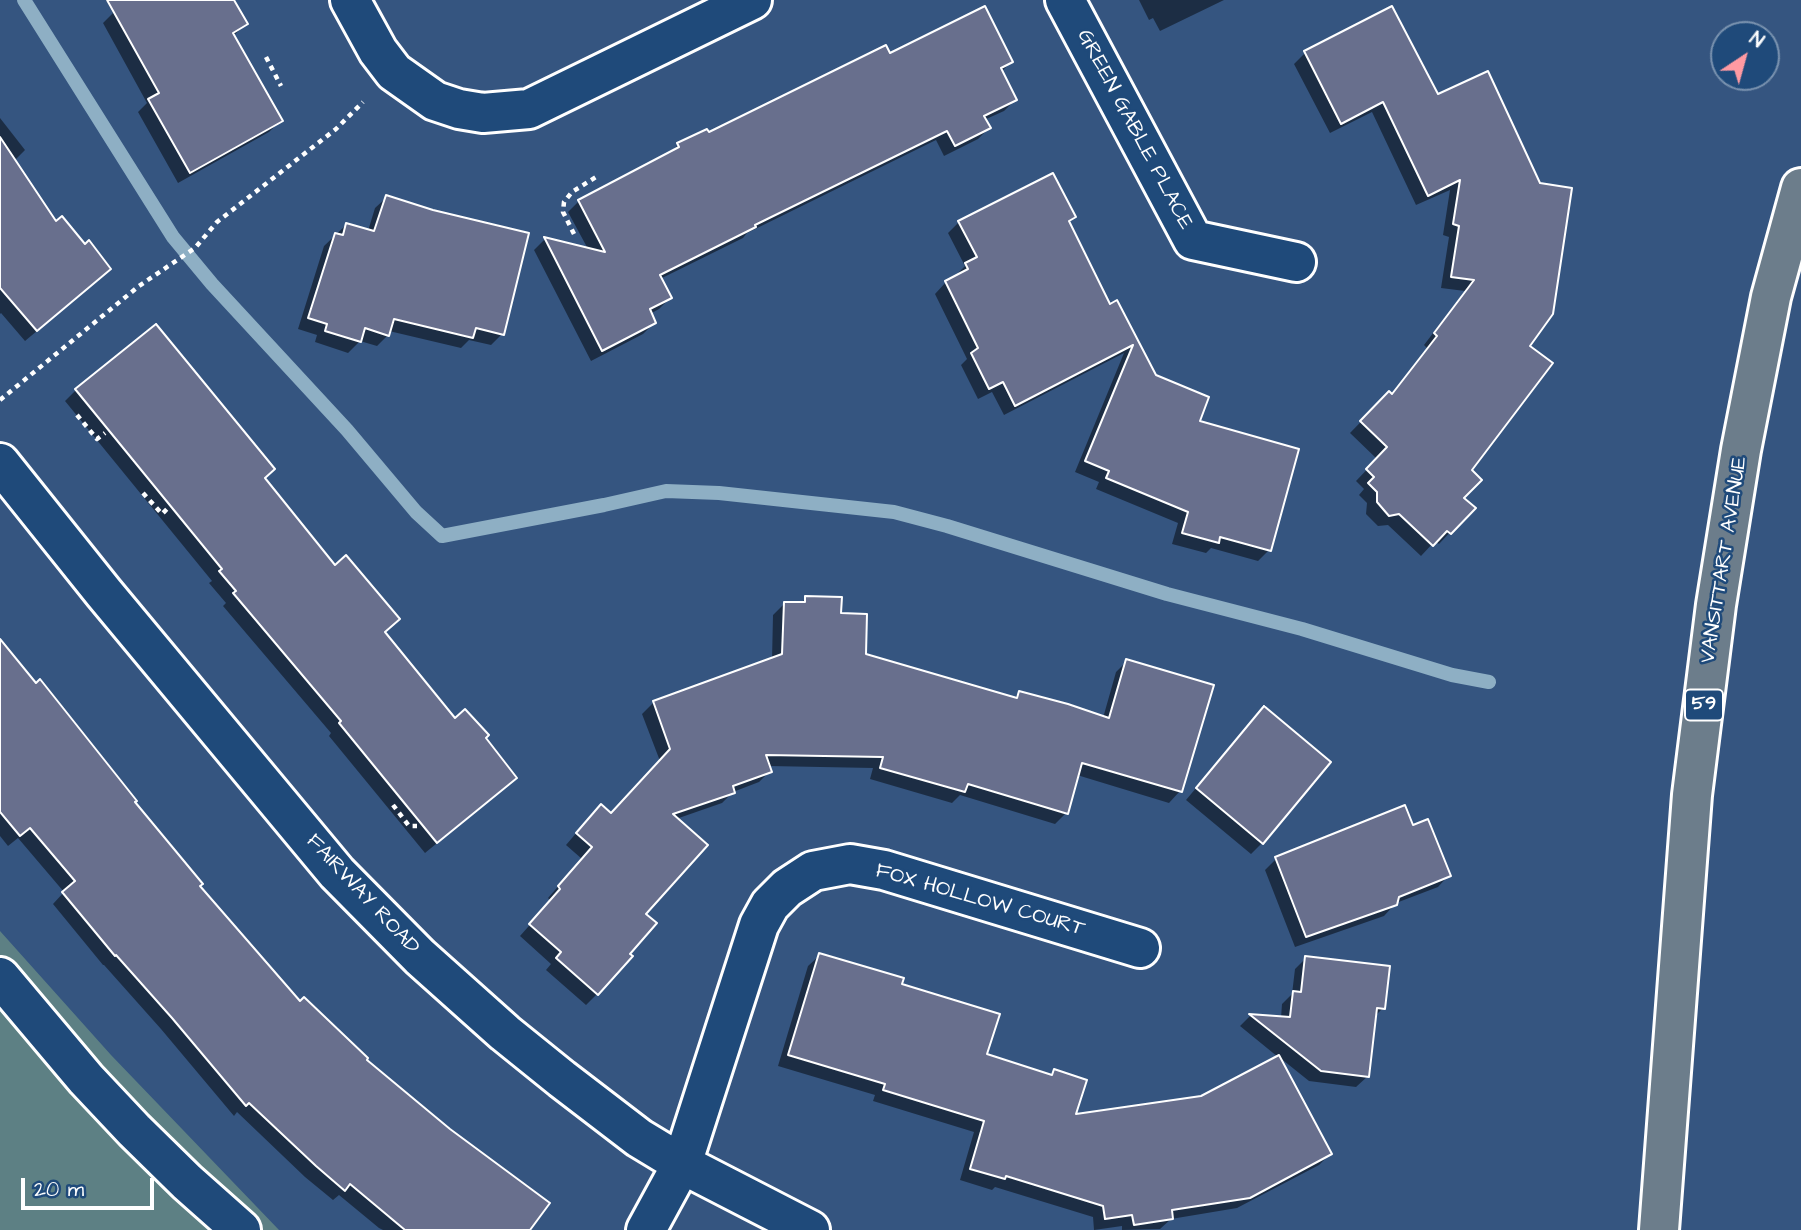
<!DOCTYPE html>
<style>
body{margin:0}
#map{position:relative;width:1801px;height:1230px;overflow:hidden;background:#355580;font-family:"Architects Daughter",sans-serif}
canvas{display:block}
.north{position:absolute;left:1710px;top:21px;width:70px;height:70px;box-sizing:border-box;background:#1f4a7a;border:2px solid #7992af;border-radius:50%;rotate:36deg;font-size:19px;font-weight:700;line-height:28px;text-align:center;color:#fff}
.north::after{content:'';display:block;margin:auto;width:24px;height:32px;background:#ff9aa2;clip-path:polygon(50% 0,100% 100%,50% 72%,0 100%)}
.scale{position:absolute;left:21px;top:1178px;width:133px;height:32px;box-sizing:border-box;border:4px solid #fff;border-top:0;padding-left:9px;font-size:21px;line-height:24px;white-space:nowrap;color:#fff;-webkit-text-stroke:5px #1f4a7a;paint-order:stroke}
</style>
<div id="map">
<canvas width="1801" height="1230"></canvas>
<div class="north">N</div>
<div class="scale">20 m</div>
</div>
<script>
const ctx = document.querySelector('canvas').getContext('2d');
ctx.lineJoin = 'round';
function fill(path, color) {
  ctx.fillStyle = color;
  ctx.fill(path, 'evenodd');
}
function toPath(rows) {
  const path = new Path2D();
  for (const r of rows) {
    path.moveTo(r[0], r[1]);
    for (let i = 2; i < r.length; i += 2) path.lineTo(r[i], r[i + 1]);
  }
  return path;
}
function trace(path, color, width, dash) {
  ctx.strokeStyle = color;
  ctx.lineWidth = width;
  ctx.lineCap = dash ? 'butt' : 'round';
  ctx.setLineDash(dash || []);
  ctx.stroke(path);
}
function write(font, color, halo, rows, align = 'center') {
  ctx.font = font + ' "Architects Daughter",sans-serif';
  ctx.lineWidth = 5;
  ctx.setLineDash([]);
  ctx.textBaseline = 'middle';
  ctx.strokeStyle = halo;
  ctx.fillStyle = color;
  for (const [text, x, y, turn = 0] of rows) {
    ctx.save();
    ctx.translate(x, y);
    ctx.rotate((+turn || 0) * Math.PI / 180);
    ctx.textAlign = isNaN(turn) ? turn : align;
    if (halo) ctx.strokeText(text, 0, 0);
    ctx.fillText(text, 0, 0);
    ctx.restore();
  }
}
fill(toPath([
 [0,931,111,1055,279,1230,0,1230]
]), '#5d8084');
fill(toPath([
 [106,0,233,0,246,24,233,36,280,121,269,132,178,183,138,112,147,103,103,23,113,13],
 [1139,0,1224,0,1160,31,1153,18,1149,20],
 [1391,9,1527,346,1469,470,1461,498,1473,508,1439,544,1435,541,1421,556,1388,525,1378,526,1366,514,1367,503,1359,495,1364,489,1356,481,1377,459,1350,433,1389,393,1391,395,1427,348,1424,345,1465,291,1441,288,1449,237,1443,235,1450,190,1416,205,1372,112,1330,133,1294,64,1305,53],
 [889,55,1011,62,1001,72,1015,100,1004,111,984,120,989,128,978,139,944,156,936,140,747,233,743,238,660,279,670,298,659,309,650,314,654,323,643,334,591,361,534,250,545,239,588,249,568,212,579,201,668,155,678,145,708,134],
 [0,118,25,150,14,161,55,223,98,280,25,341,1,313,0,314],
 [387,197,502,334,491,345,469,340,461,348,389,331,388,335,377,346,360,341,348,353,315,342,317,335,298,329,324,246,346,225,368,231,375,208],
 [1073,217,1068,223,1110,306,1155,377,1197,423,1269,550,1258,561,1211,548,1206,553,1172,544,1178,523,1096,489,1099,482,1075,472,1124,353,1004,415,992,392,978,399,961,365,967,359,935,294,946,282,956,277,955,276,965,266,948,233,959,222],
 [76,390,263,479,384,633,455,720,484,738,504,788,425,853,329,736,331,733,223,606,226,603,209,583,212,581,65,401],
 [806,598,839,615,864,655,1013,699,1020,692,1103,718,1116,672,1127,661,1180,791,1169,803,1077,775,1066,813,1055,824,960,795,952,803,870,779,873,768,768,766,770,771,759,782,733,792,722,803,676,819,644,914,597,994,586,1005,546,970,551,964,520,936,551,901,548,898,582,859,566,845,590,817,611,815,660,761,642,714,654,702,772,660,773,615,784,604,800,604],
 [0,642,198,886,300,1004,364,1060,527,1230,383,1230,379,1228,339,1195,333,1200,305,1177,237,1112,234,1116,161,1029,104,965,103,965,53,904,64,892,18,838,8,846,0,836],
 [1253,720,1262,843,1251,854,1186,800],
 [1412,828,1449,875,1438,887,1396,903,1384,916,1295,947,1265,870,1276,859],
 [820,955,900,985,985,1056,1050,1076,1054,1071,1073,1116,1201,1098,1278,1057,1240,1026,1250,1016,1281,1018,1282,1004,1292,994,1295,969,1306,958,1383,1008,1374,1017,1368,1076,1356,1087,1309,1081,1279,1057,1330,1154,1319,1165,1237,1208,1171,1219,1160,1229,1122,1230,1122,1226,1094,1230,1093,1217,995,1187,992,1190,960,1180,974,1132,873,1101,875,1095,778,1066,808,966]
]), '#0007');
trace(toPath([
 [24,0,173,237,212,284,347,430,416,512,442,536,604,505,666,491,719,493,894,512,947,526,1167,594,1302,629,1452,675,1489,682]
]), '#8eafc4', 14);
const building = toPath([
 [107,0,234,0,248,24,233,33,283,121,190,173,148,99,159,93,107,0],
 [985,6,1013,62,1001,68,1017,100,984,116,991,128,955,146,947,131,755,225,756,227,660,275,672,298,650,309,656,323,602,351,544,237,605,252,578,200,679,147,677,143,707,129,709,132,886,45,890,53,985,6],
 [1392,6,1438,94,1488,71,1540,183,1572,188,1553,314,1530,346,1553,363,1472,470,1482,480,1464,498,1476,508,1451,534,1447,531,1433,546,1399,514,1389,516,1377,502,1377,492,1368,483,1374,477,1366,469,1387,447,1360,421,1389,391,1392,394,1437,336,1434,333,1474,280,1451,277,1459,226,1453,224,1460,180,1428,196,1383,102,1341,124,1304,51,1392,6],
 [0,137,56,221,62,216,85,244,89,240,111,269,37,331,0,288,0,137],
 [1053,173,1076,217,1069,221,1110,304,1117,300,1156,375,1209,397,1200,421,1299,449,1271,551,1220,537,1219,543,1182,533,1188,512,1106,478,1109,471,1085,461,1133,345,1015,406,1003,382,989,389,971,353,978,348,945,281,968,269,965,263,977,257,958,221,1053,173],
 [386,195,433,210,529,233,504,335,476,328,473,338,394,319,389,336,365,328,361,342,325,331,327,324,308,318,335,233,343,235,346,223,374,231,386,195],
 [156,324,275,469,265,478,335,565,346,555,400,619,385,632,455,718,465,709,489,735,486,738,517,778,437,843,339,723,341,721,233,593,236,591,219,571,222,569,75,389,156,324],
 [805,596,842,597,841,613,867,614,866,654,1017,698,1019,691,1068,704,1109,718,1126,659,1214,685,1182,792,1082,763,1068,814,968,784,965,792,880,768,883,757,766,755,772,772,733,786,735,793,673,814,708,845,646,914,657,923,630,954,633,956,598,995,556,958,561,952,529,924,560,889,558,886,592,847,576,833,601,804,611,813,670,749,653,701,782,654,784,602,805,602,805,596],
 [0,639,36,683,40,679,137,801,135,802,203,884,200,886,300,1001,304,997,368,1058,367,1060,450,1129,550,1203,530,1230,405,1230,350,1184,345,1191,316,1166,249,1103,246,1106,172,1018,116,955,115,956,62,892,75,881,30,828,20,836,0,812,0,639],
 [1264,706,1331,762,1263,844,1196,788,1264,706],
 [1405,805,1413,825,1428,819,1451,876,1399,897,1397,905,1306,937,1275,857,1405,805],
 [819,953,904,978,902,984,1000,1014,987,1054,1052,1075,1054,1069,1087,1080,1076,1114,1201,1096,1279,1055,1332,1154,1250,1198,1172,1210,1173,1219,1134,1225,1132,1215,1105,1219,1103,1206,1006,1176,1005,1179,970,1169,984,1121,883,1090,885,1084,788,1055,819,953],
 [1305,956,1390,966,1385,1009,1377,1008,1369,1077,1321,1071,1249,1014,1290,1017,1293,991,1301,992,1305,956]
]);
fill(building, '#686f8d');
trace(building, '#fff', 2);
const minor = toPath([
 [350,0,378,51,394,72,435,101,459,109,483,113,529,109,752,0],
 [1065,0,1193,240,1296,262],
 [0,463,104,593,337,873,420,957,505,1033,562,1079,639,1138,682,1164,810,1230],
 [0,977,86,1079,134,1130,187,1182,241,1230],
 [646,1230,682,1164,759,925,770,905,787,888,813,871,850,864,884,870,1140,948]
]);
const major = toPath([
 [1659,1230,1692,795,1716,605,1741,450,1771,297,1801,188]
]);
trace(minor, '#fff', 44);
trace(major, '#fff', 44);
trace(toPath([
 [266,57,281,86],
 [574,234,563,212,564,202,572,192,596,177],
 [0,400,139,286,195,248,217,222,336,129,363,102],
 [77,415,97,439,105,433],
 [143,493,162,514,167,509],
 [393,805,409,826,417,826]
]), '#fff', 4.5, [5, 5]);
trace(minor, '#1f4a7a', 38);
trace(major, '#6c7d8b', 38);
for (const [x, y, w] of [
 [1704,705,38]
]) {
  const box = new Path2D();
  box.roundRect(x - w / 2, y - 15.5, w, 31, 5);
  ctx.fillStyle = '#1f4a7a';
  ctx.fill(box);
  trace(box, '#fff', 2);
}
write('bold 19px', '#fff', null, [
 ["59",1704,705]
]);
write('21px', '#fff', '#1f4a7a', [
 ["GREEN GABLE PLACE",1134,130,62],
 ["VANSITTART AVENUE",1725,560,-81],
 ["FAIRWAY ROAD",362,895,47],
 ["FOX HOLLOW COURT",980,901,16]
]);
</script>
